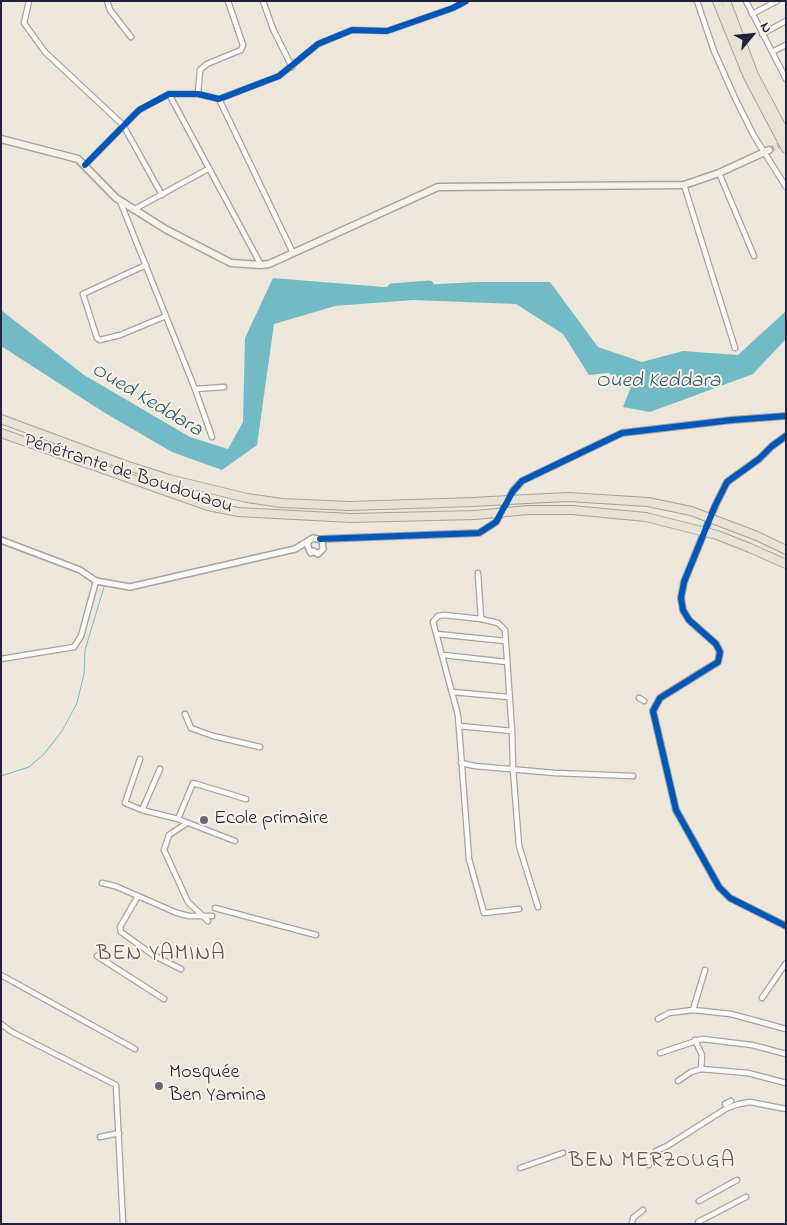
<!DOCTYPE html>
<meta charset="utf-8">
<style>
body{margin:0}
#map{position:relative;width:787px;height:1225px;overflow:hidden;background:#ece6db;font-family:"Indie Flower",sans-serif}
canvas{display:block}
.frame{position:absolute;inset:0;border:2px solid #22223b;pointer-events:none}
.north{position:absolute;left:727px;top:10px;width:50px;height:50px;-webkit-text-stroke:4px #f7f3e8;paint-order:stroke;rotate:62deg;font-size:14px;font-weight:700;line-height:20px;text-align:center;color:#22223b}
.north::after{content:'';display:block;margin:auto;width:18px;height:22px;background:#22223b;clip-path:polygon(50% 0,100% 100%,50% 72%,0 100%)}
</style>
<div id="map">
<canvas width="787" height="1225"></canvas>
<div class="frame"></div>
<div class="north">N</div>
</div>
<script>
const ctx = document.querySelector('canvas').getContext('2d');
ctx.lineJoin = 'round';
function fill(path, color) {
  ctx.fillStyle = color;
  ctx.fill(path, 'evenodd');
}
function toPath(rows) {
  const path = new Path2D();
  for (const r of rows) {
    path.moveTo(r[0], r[1]);
    for (let i = 2; i < r.length; i += 2) path.lineTo(r[i], r[i + 1]);
  }
  return path;
}
function trace(path, color, width, dash) {
  ctx.strokeStyle = color;
  ctx.lineWidth = width;
  ctx.lineCap = dash ? 'butt' : 'round';
  ctx.setLineDash(dash || []);
  ctx.stroke(path);
}
function write(font, color, halo, rows, align = 'center') {
  ctx.font = font + ' "Indie Flower",sans-serif';
  ctx.lineWidth = 4;
  ctx.setLineDash([]);
  ctx.textBaseline = 'middle';
  ctx.strokeStyle = halo;
  ctx.fillStyle = color;
  for (const [text, x, y, turn = 0] of rows) {
    ctx.save();
    ctx.translate(x, y);
    ctx.rotate((+turn || 0) * Math.PI / 180);
    ctx.textAlign = isNaN(turn) ? turn : align;
    if (halo) ctx.strokeText(text, 0, 0);
    ctx.fillText(text, 0, 0);
    ctx.restore();
  }
}
fill(toPath([
 [273,278,384,287,477,282,550,282,598,347,642,362,683,351,738,355,786,311,786,339,753,374,650,412,623,407,632,384,608,373,589,375,563,334,516,304,413,300,335,306,274,324,257,445,222,470,172,452,105,413,1,346,1,310,84,375,190,437,228,449,243,422,245,338]
]), '#72bbc5');
trace(toPath([
 [1,776,29,767,44,754,62,731,77,703,84,674,85,650,104,587]
]), '#72bbc5', 1);
trace(toPath([
 [392,288,429,285]
]), '#72bbc5', 9);
trace(toPath([
 [769,150,786,142]
]), '#c4bfbb', 6, [6, 3]);
const minor = toPath([
 [29,1,24,23,45,52,123,125,162,195],
 [107,1,110,10,131,37],
 [263,1,273,29,292,67],
 [697,1,714,51,735,98,754,136,786,187],
 [746,1,786,79],
 [752,14,777,1],
 [762,34,786,21],
 [772,52,786,45],
 [169,94,261,265],
 [198,94,200,70,207,64,241,50,243,45,228,1],
 [219,99,293,253],
 [85,165,139,110,169,94,198,94,219,99,279,76,318,44,352,30,387,31,453,8,466,1],
 [719,173,754,256],
 [684,185,735,348],
 [120,201,195,389,224,387],
 [133,210,208,169],
 [146,265,83,294,97,338,100,340,120,335,166,316],
 [195,389,212,437],
 [478,573,481,619,444,615,438,616,433,622,458,715,469,859,484,913,519,909],
 [437,634,505,641],
 [443,655,507,662],
 [1,659,74,647,81,636,96,581],
 [452,692,509,697],
 [639,698,644,701],
 [185,714,191,728,213,736,260,747],
 [459,726,512,731,505,630,498,623,481,619],
 [512,731,513,769,519,846,538,907],
 [140,759,125,803,142,810,178,819,235,841],
 [461,763,475,766,555,773,633,776],
 [142,810,160,769],
 [178,819,193,783,246,799],
 [187,823,169,835,164,850,188,902,208,921],
 [102,883,115,886,177,913,189,916,212,916],
 [138,896,120,927,121,932,153,955,181,969],
 [215,908,316,935],
 [97,956,164,999],
 [1,975,135,1049],
 [762,998,786,963],
 [693,1010,705,970],
 [658,1019,669,1013,693,1010,731,1014,786,1029],
 [1,1024,12,1032,116,1085,123,1224],
 [695,1040,702,1055,701,1069],
 [660,1053,702,1039,752,1045,786,1054],
 [678,1081,691,1072,701,1069,748,1073,786,1083],
 [725,1104,731,1101],
 [100,1137,119,1133],
 [656,1151,667,1146,727,1108,739,1104,750,1102,786,1109],
 [647,1154,649,1165],
 [520,1168,563,1153],
 [699,1201,737,1180],
 [698,1222,746,1197],
 [632,1224,633,1218,643,1210]
]);
const tertiary = toPath([
 [786,436,772,446,759,459,727,482,715,506,684,582,681,598,683,610,689,620,716,644,720,652,718,662,660,698,653,711,676,810,719,887,730,898,786,926],
 [320,539,479,533,496,522,513,491,522,481,622,433,732,420,786,416],
 [1,540,80,570,96,581,130,587,295,549,313,538,322,540,323,549,318,554,313,551,311,553,308,547,308,543]
]);
const secondary = toPath([
 [1,139,78,159,116,198,167,230,231,263,261,265,269,264,438,187,684,185,719,173,769,150]
]);
const motorway = toPath([
 [717,1,748,77,786,149],
 [726,1,754,75,786,135],
 [1,419,125,465,169,479,247,498,282,503,350,506,473,502],
 [1,433,208,506,238,512,351,518,475,515],
 [527,499,569,497,648,502],
 [528,510,572,510,646,517],
 [757,536,786,550],
 [750,548,786,564]
]);
trace(minor, '#a6a29f', 7);
trace(tertiary, '#a6a29f', 8);
trace(secondary, '#a6a29f', 9);
trace(motorway, '#a6a29f', 10);
trace(minor, '#fcfbfa', 4.5);
trace(tertiary, '#fcfbfa', 5);
trace(secondary, '#f4f1eb', 6);
trace(motorway, '#e7e2d5', 8);
const motorwayBridge = toPath([
 [473,502,527,499],
 [648,502,691,511,757,536],
 [475,515,528,510],
 [646,517,717,535,750,548]
]);
trace(motorwayBridge, '#a6a29f', 10, []);
trace(motorwayBridge, '#e7e2d5', 8);
trace(toPath([
 [85,165,139,110,169,94,198,94,219,99,279,76,318,44,352,30,387,31,453,8,466,1],
 [786,436,772,446,759,459,727,482,715,506,684,582,681,598,683,610,689,620,716,644,720,652,718,662,660,698,653,711,676,810,719,887,730,898,786,926],
 [320,539,479,533,496,522,513,491,522,481,622,433,732,420,786,416]
]), '#0057b8', 6);
for (const [x, y, r, color] of [
 [204,820,5,"#696773"],
 [159,1086,5,"#696773"]
]) {
  const dot = new Path2D();
  dot.arc(x, y, r, 0, 2 * Math.PI);
  ctx.fillStyle = color;
  ctx.fill(dot);
  trace(dot, '#f7f3e8', 2);
}
write('20px', '#22223b', '#f7f3e8', [
 ["Pénétrante de Boudouaou",128,475,18]
]);
write('20px', '#22223b', '#f7f3e8', [
 ["Ecole primaire",214,820],
 ["Mosquée",169,1074],
 ["Ben Yamina",169,1097]
], 'left');
write('italic 21px', '#2d586f', '#f7f3e8', [
 ["Oued Keddara",658,383],
 ["Oued Keddara",146,401,31]
]);
ctx.letterSpacing = '1px';
write('22px', '#644e5a', '#f7f3e8', [
 ["BEN YAMINA",161,955],
 ["BEN MERZOUGA",652,1162]
]);
ctx.letterSpacing = '0px';
</script>
